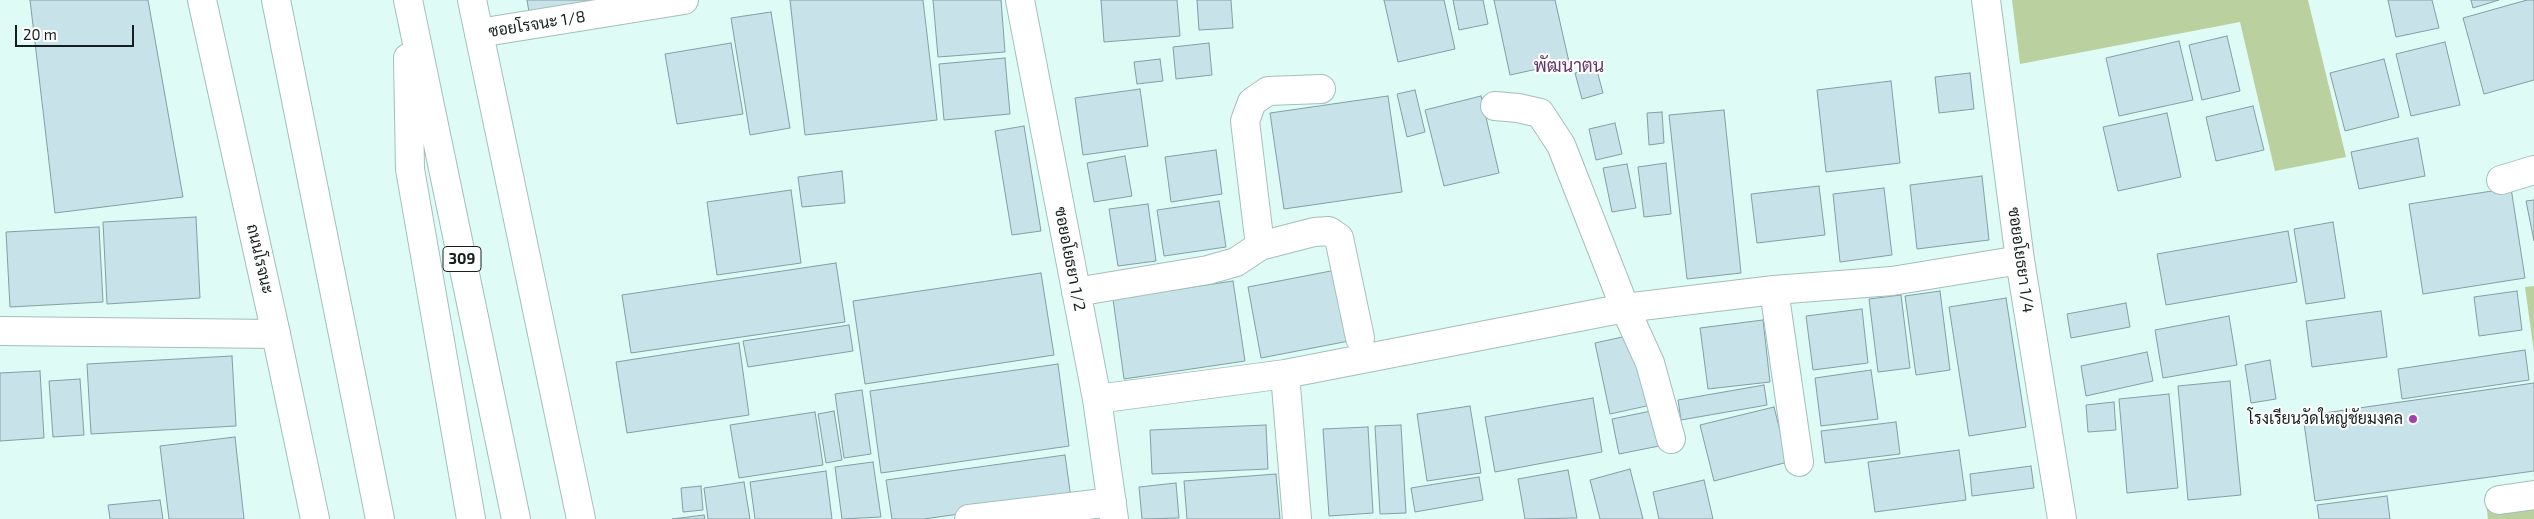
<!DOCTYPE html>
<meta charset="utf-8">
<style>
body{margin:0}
#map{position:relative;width:2534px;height:519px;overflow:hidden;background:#defbf5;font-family:"Exo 2",sans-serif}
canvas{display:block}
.scale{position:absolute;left:15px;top:25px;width:119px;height:22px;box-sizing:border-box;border:2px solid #15201e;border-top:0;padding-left:6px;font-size:15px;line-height:18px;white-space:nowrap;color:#15201e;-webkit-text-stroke:4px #fff;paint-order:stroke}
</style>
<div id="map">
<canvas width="2534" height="519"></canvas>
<div class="scale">20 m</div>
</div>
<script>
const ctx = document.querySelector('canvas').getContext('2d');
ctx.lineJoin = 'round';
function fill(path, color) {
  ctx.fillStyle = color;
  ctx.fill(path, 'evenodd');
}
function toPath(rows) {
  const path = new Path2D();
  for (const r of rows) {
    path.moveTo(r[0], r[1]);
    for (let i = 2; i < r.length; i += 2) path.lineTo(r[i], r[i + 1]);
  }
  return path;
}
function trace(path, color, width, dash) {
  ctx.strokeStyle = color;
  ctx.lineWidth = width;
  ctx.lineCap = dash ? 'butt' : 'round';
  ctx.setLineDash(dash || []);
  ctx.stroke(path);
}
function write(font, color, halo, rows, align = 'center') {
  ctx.font = font + ' "Exo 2",Sarabun,sans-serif';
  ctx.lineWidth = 4;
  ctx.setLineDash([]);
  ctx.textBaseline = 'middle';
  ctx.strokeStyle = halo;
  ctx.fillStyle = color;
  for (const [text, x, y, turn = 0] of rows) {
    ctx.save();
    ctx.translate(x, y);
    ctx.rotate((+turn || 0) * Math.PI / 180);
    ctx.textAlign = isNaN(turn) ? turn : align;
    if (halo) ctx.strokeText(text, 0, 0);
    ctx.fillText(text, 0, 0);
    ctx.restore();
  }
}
fill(toPath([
 [2012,0,2308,0,2346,157,2275,171,2240,22,2020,64],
 [2534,286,2534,352,2525,287],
 [2534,497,2534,519,2488,519,2486,503]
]), '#bad19f');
const building = toPath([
 [30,0,148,0,183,197,55,213,30,0],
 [527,0,605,0,529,12,527,0],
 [790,0,923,0,937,120,805,135,790,0],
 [933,0,1001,0,1005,52,938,57,933,0],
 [1101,0,1177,0,1180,36,1104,42,1101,0],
 [1197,0,1231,0,1233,28,1199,30,1197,0],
 [1384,0,1444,0,1455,49,1398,62,1384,0],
 [1453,0,1483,0,1488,24,1459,30,1453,0],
 [1494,0,1555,0,1569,62,1510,75,1494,0],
 [2388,0,2432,0,2439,28,2396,37,2388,0],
 [2471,0,2499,0,2473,8,2471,0],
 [2527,0,2534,0,2534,80,2484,94,2463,18,2527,0],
 [771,12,790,128,750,135,731,18,771,12],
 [2227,36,2240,91,2202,100,2189,45,2227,36],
 [2179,41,2193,100,2119,116,2106,58,2179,41],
 [2445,42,2460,105,2411,116,2396,54,2445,42],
 [731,43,743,114,677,124,665,54,731,43],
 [1209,43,1212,75,1176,79,1173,47,1209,43],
 [1005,58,1010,114,944,120,939,64,1005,58],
 [1160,59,1163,81,1137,84,1134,62,1160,59],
 [2384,59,2399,117,2345,131,2330,73,2384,59],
 [1596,67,1603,93,1582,99,1575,73,1596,67],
 [1970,73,1974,109,1939,113,1935,77,1970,73],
 [1891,81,1900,163,1826,172,1817,90,1891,81],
 [1140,89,1148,146,1083,155,1075,98,1140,89],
 [1415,90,1425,132,1407,137,1397,94,1415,90],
 [1388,96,1402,192,1284,209,1270,113,1388,96],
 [1481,96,1499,173,1444,186,1425,110,1481,96],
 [2253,106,2264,150,2216,161,2206,117,2253,106],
 [1724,110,1741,273,1687,279,1669,115,1724,110],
 [1662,112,1664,143,1649,145,1647,113,1662,112],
 [2167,113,2181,177,2118,191,2103,127,2167,113],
 [1615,123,1622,154,1596,160,1589,129,1615,123],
 [1024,126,1041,231,1012,235,995,131,1024,126],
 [2418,138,2425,176,2359,189,2351,152,2418,138],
 [1216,150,1222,194,1171,202,1165,157,1216,150],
 [1125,156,1132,196,1094,202,1087,163,1125,156],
 [1666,163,1671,214,1644,217,1638,167,1666,163],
 [1627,164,1636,208,1612,212,1603,168,1627,164],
 [842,171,845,203,802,207,798,177,842,171],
 [1982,176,1989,240,1917,249,1910,185,1982,176],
 [1819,186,1825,235,1757,243,1751,194,1819,186],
 [1884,188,1892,255,1840,262,1833,194,1884,188],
 [2511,188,2525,278,2423,294,2409,204,2511,188],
 [791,190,801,263,717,275,707,202,791,190],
 [2534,200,2534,241,2526,201,2534,200],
 [1219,201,1226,247,1164,256,1157,210,1219,201],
 [1148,204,1156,261,1118,266,1109,209,1148,204],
 [196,217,200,298,107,304,103,222,196,217],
 [2333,222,2345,298,2306,304,2294,229,2333,222],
 [99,227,103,302,10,307,6,232,99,227],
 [2288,231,2297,282,2166,305,2157,254,2288,231],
 [836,263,845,322,631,353,622,295,836,263],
 [1336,270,1349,341,1261,358,1248,287,1336,270],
 [1041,273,1054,355,865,384,853,301,1041,273],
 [1233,281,1245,361,1124,379,1113,299,1233,281],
 [1940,291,1950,370,1916,375,1905,296,1940,291],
 [2517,291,2522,330,2479,336,2474,297,2517,291],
 [1901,295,1910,368,1878,372,1869,299,1901,295],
 [2006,298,2026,427,1969,436,1949,307,2006,298],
 [2126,303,2130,327,2071,338,2067,314,2126,303],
 [1862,309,1868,363,1813,370,1806,316,1862,309],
 [2381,311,2387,357,2312,367,2306,321,2381,311],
 [2229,316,2237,365,2163,378,2155,330,2229,316],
 [1763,320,1770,382,1708,389,1700,328,1763,320],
 [849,325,853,351,748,367,743,341,849,325],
 [1636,334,1651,405,1610,414,1595,343,1636,334],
 [739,343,749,415,627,433,616,362,739,343],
 [2525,350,2529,380,2402,399,2398,369,2525,350],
 [2147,352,2153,381,2086,396,2081,366,2147,352],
 [232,356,236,426,91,434,87,364,232,356],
 [2270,360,2276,399,2251,403,2245,365,2270,360],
 [1058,364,1069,446,881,473,870,391,1058,364],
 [1871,370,1878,419,1821,426,1815,378,1871,370],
 [40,371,44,438,0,441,0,373,40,371],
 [80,379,84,435,53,437,49,381,80,379],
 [2230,381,2241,495,2188,500,2178,386,2230,381],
 [2534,383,2534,471,2315,501,2303,416,2534,383],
 [1764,385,1767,405,1681,420,1678,400,1764,385],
 [862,390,871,454,844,458,835,394,862,390],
 [2169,394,2178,488,2127,493,2119,399,2169,394],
 [1593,398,1602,452,1495,472,1485,417,1593,398],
 [2114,402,2116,430,2088,432,2086,405,2114,402],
 [1470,406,1481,473,1427,481,1417,414,1470,406],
 [1774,407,1788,462,1714,481,1700,425,1774,407],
 [1656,410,1664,445,1619,454,1612,419,1656,410],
 [834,411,842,460,826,463,818,414,834,411],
 [815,412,823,465,739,478,730,425,815,412],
 [1896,422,1900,454,1825,463,1821,431,1896,422],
 [1266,425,1268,469,1152,474,1150,430,1266,425],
 [1401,425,1406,513,1380,514,1375,426,1401,425],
 [1368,427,1373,513,1329,516,1323,429,1368,427],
 [235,437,244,519,169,519,160,446,235,437],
 [1959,450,1966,500,1875,512,1868,462,1959,450],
 [1065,455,1071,498,924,519,892,519,886,480,1065,455],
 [873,462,881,517,842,519,835,467,873,462],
 [2031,466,2034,488,1972,496,1970,474,2031,466],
 [1630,469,1643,519,1600,519,1590,480,1630,469],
 [1568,470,1577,518,1525,519,1518,479,1568,470],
 [826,471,832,519,755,519,750,482,826,471],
 [1276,474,1280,519,1187,519,1184,481,1276,474],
 [1479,477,1483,500,1415,512,1411,488,1479,477],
 [1704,480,1713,519,1659,519,1653,492,1704,480],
 [744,482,750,519,708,519,704,488,744,482],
 [1176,483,1179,518,1142,519,1139,487,1176,483],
 [701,486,703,510,683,512,681,488,701,486],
 [2387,496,2390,519,2319,519,2317,505,2387,496],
 [160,500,163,519,110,519,108,505,160,500],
 [704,515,705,519,672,519,704,515]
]);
fill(building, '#c7e2e8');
trace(building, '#849ea3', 1);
const minor = toPath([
 [1020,0,1097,399,1114,519],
 [1986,0,2020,260,2062,519],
 [479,33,684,0],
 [1495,106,1518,108,1540,113,1561,145,1625,308,1650,363,1671,439],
 [2501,180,2534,170],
 [1260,246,1245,121,1252,102,1268,91,1321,89],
 [1774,290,1799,462],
 [1076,292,1208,270,1236,262,1260,246,1314,232,1329,231,1339,238,1360,338],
 [0,331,276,334],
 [1285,374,1297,519],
 [1097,399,1285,374,1625,308,1774,290,1892,281,2020,260],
 [2499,500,2534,495],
 [969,519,1112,502]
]);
const major = toPath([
 [202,0,276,334,315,519],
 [276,0,380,519],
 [408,0,516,519],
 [472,0,581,519],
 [408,58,410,169,471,519]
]);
trace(minor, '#a4bfba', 30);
trace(major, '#a4bfba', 30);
trace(minor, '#fff', 28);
trace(major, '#fff', 28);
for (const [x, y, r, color] of [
 [2413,419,5,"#a042ac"]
]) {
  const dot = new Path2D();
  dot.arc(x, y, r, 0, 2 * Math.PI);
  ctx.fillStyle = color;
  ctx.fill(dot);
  trace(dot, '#fff', 2);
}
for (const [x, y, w] of [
 [462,259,38]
]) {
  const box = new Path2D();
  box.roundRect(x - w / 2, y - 12.5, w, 25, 4);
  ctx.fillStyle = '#fff';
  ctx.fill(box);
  trace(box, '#15201e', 1);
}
write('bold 15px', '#15201e', null, [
 ["309",462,259]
]);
write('16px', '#15201e', '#fff', [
 ["ซอยโรจนะ 1/8",537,24,-9],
 ["ถนนโรจนะ",260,259,77],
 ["ซอยอโยธยา 1/2",1070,259,79],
 ["ซอยอโยธยา 1/4",2021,260,82]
]);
write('16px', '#15201e', '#fff', [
 ["โรงเรียนวัดใหญ่ชัยมงคล",2403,419]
], 'right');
write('18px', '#65376b', '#fff', [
 ["พัฒนาตน",1569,66]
]);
</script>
